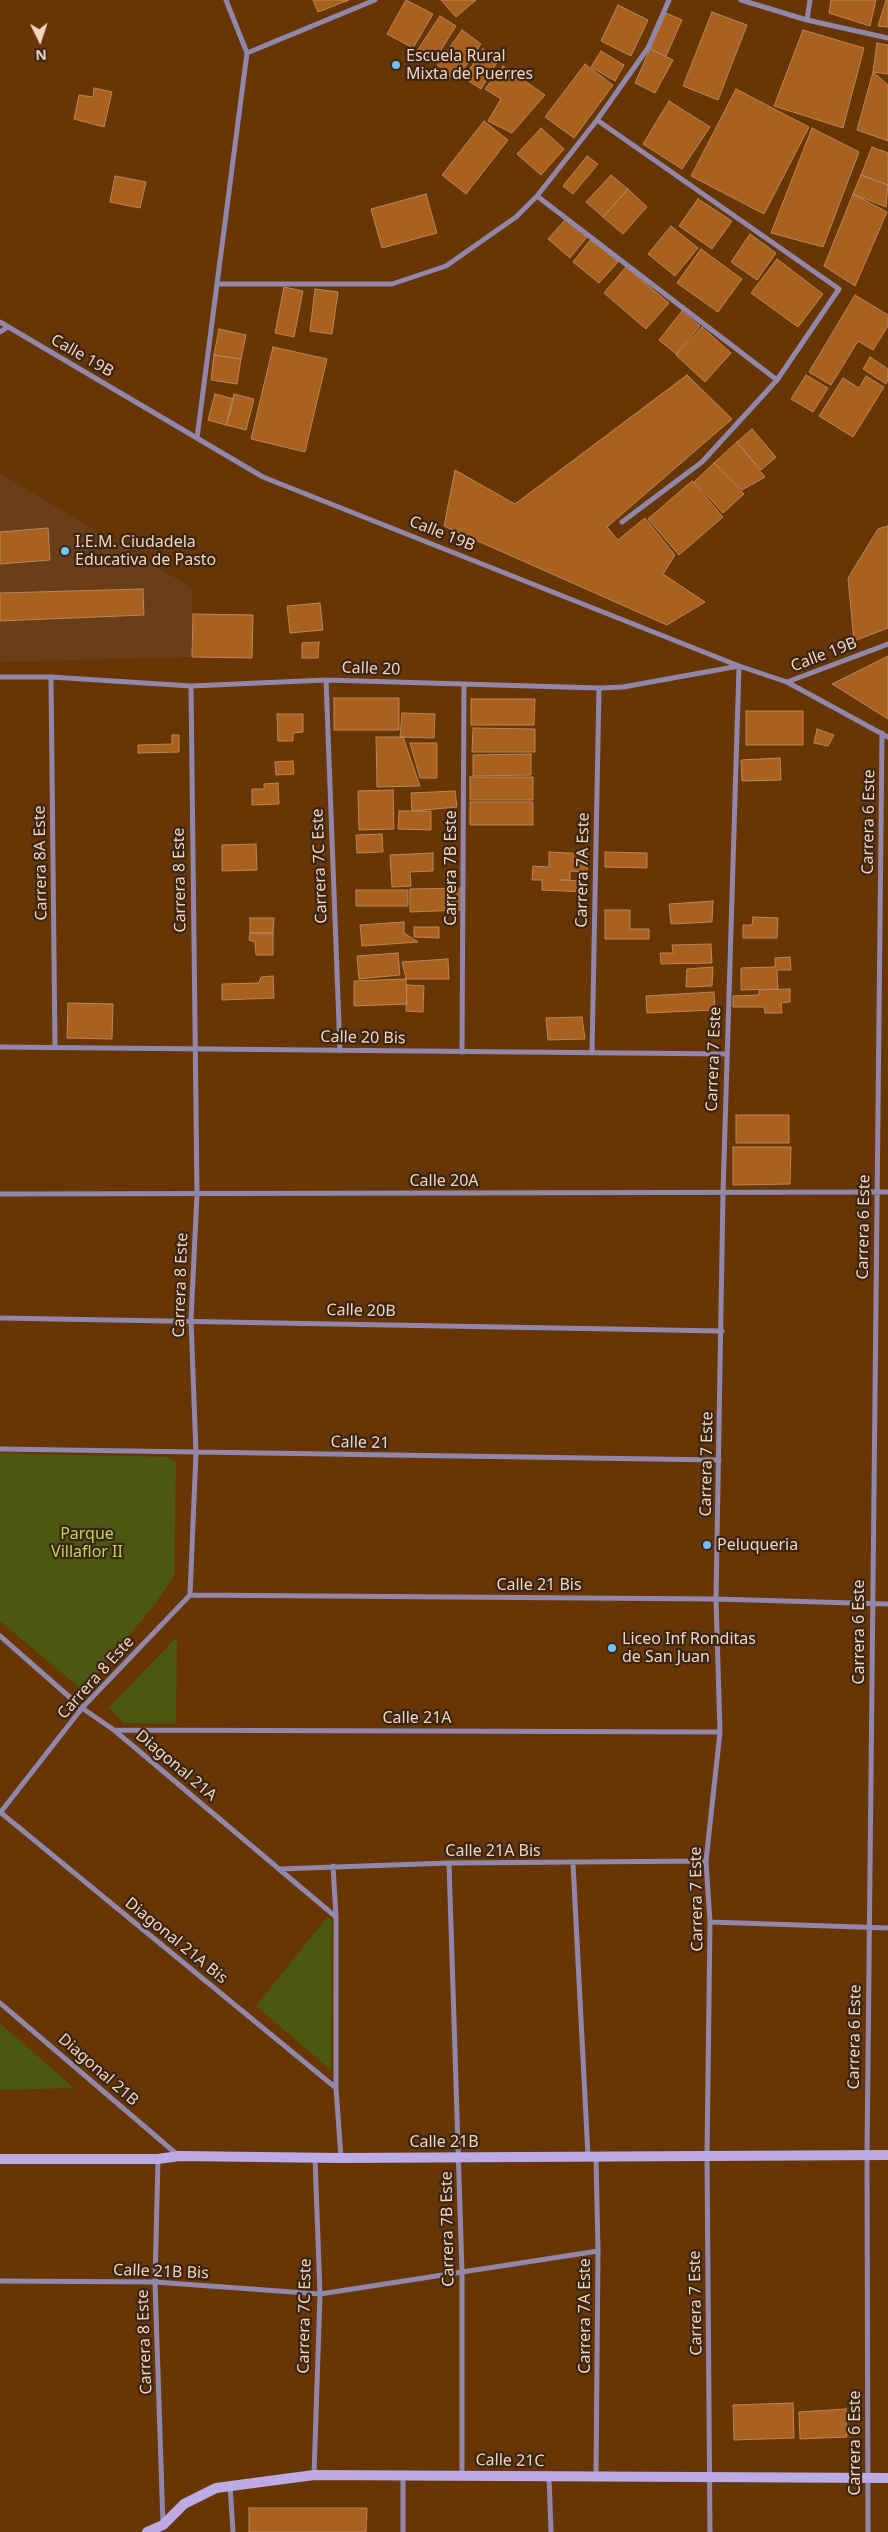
<!DOCTYPE html>
<style>
body{margin:0}
#map{position:relative;width:888px;height:2532px;overflow:hidden;background:#673604;font-family:"Noto Sans",sans-serif}
canvas{display:block}
.north{position:absolute;left:15px;top:15px;width:50px;height:50px;-webkit-text-stroke:4px #3b2513;paint-order:stroke;rotate:176deg;font-size:14px;font-weight:700;line-height:20px;text-align:center;color:#f3d5bf}
.north::after{content:'';display:block;margin:auto;width:18px;height:22px;background:#f3d5bf;clip-path:polygon(50% 0,100% 100%,50% 72%,0 100%)}
</style>
<div id="map">
<canvas width="888" height="2532"></canvas>
<div class="north">N</div>
</div>
<script>
const ctx = document.querySelector('canvas').getContext('2d');
ctx.lineJoin = 'round';
function fill(path, color) {
  ctx.fillStyle = color;
  ctx.fill(path, 'evenodd');
}
function toPath(rows) {
  const path = new Path2D();
  for (const r of rows) {
    path.moveTo(r[0], r[1]);
    for (let i = 2; i < r.length; i += 2) path.lineTo(r[i], r[i + 1]);
  }
  return path;
}
function trace(path, color, width, dash) {
  ctx.strokeStyle = color;
  ctx.lineWidth = width;
  ctx.lineCap = dash ? 'butt' : 'round';
  ctx.setLineDash(dash || []);
  ctx.stroke(path);
}
function write(font, color, halo, rows, align = 'center') {
  ctx.font = font + ' "Noto Sans",sans-serif';
  ctx.lineWidth = 4.5;
  ctx.setLineDash([]);
  ctx.textBaseline = 'middle';
  ctx.strokeStyle = halo;
  ctx.fillStyle = color;
  for (const [text, x, y, turn = 0] of rows) {
    ctx.save();
    ctx.translate(x, y);
    ctx.rotate((+turn || 0) * Math.PI / 180);
    ctx.textAlign = isNaN(turn) ? turn : align;
    if (halo) ctx.strokeText(text, 0, 0);
    ctx.fillText(text, 0, 0);
    ctx.restore();
  }
}
fill(toPath([
 [0,473,192,588,192,657,0,662]
]), '#6a3e18');
fill(toPath([
 [0,1453,168,1457,176,1462,174,1576,155,1604,83,1691,0,1621],
 [177,1637,176,1724,123,1723,109,1707],
 [327,1917,332,1920,331,2070,256,2006],
 [0,2023,74,2088,0,2090]
]), '#4c5712');
const building = toPath([
 [313,0,349,0,318,12,313,0],
 [406,0,433,14,413,48,387,34,406,0],
 [441,0,476,0,456,17,441,0],
 [831,0,876,0,870,26,829,13,831,0],
 [886,0,888,0,888,27,878,26,886,0],
 [618,5,648,20,631,56,601,41,618,5],
 [712,12,747,25,718,100,683,86,712,12],
 [666,13,682,20,666,56,650,49,666,13],
 [440,16,456,26,434,61,417,51,440,16],
 [462,30,481,44,456,80,436,67,462,30],
 [803,30,864,48,843,128,774,106,803,30],
 [877,43,888,45,888,74,873,72,877,43],
 [483,49,499,59,481,89,464,78,483,49],
 [650,49,673,60,655,93,635,83,650,49],
 [601,51,624,65,615,81,591,67,601,51],
 [585,64,613,85,574,138,545,117,585,64],
 [503,66,545,95,512,133,488,121,501,99,485,89,503,66],
 [873,72,888,85,888,141,857,130,873,72],
 [94,88,112,92,104,127,74,119,79,95,93,97,94,88],
 [736,89,809,127,764,214,691,176,736,89],
 [669,101,710,127,682,169,643,144,669,101],
 [484,121,508,140,466,194,442,175,484,121],
 [541,128,564,149,541,175,517,154,541,128],
 [812,128,859,152,823,247,771,233,812,128],
 [872,147,888,153,888,185,861,175,872,147],
 [587,156,598,164,573,194,563,186,587,156],
 [611,175,628,189,603,217,586,202,611,175],
 [861,175,888,185,886,207,853,194,861,175],
 [115,176,146,182,140,208,110,202,115,176],
 [628,189,647,207,623,234,603,217,628,189],
 [426,194,437,233,382,248,371,209,426,194],
 [853,194,887,212,855,286,824,266,853,194],
 [698,199,732,221,712,249,679,226,698,199],
 [566,219,587,237,570,258,548,239,566,219],
 [671,226,698,248,675,276,648,254,671,226],
 [750,234,776,253,757,280,731,262,750,234],
 [591,239,618,262,599,283,573,262,591,239],
 [701,249,742,279,718,312,677,283,701,249],
 [777,259,823,294,798,327,751,293,777,259],
 [626,267,669,303,646,329,604,293,626,267],
 [284,287,303,291,294,337,275,333,284,287],
 [315,289,338,292,332,334,310,331,315,289],
 [855,295,888,315,888,326,873,350,858,341,831,385,809,372,855,295],
 [682,311,700,326,676,354,659,340,682,311],
 [702,327,731,353,705,382,676,355,702,327],
 [219,329,246,335,241,359,214,355,219,329],
 [273,347,327,359,305,452,251,439,273,347],
 [214,355,241,359,237,384,211,380,214,355],
 [870,357,888,369,888,380,886,384,863,369,870,357],
 [687,375,732,419,607,527,618,540,645,518,675,555,663,574,705,602,667,625,444,526,455,470,515,504,687,375],
 [806,375,828,388,813,412,791,399,806,375],
 [866,376,884,387,853,437,819,416,843,378,859,388,866,376],
 [215,394,234,399,226,425,208,420,215,394],
 [234,394,254,399,246,430,226,425,234,394],
 [752,429,776,457,761,470,737,442,752,429],
 [737,442,765,477,742,490,714,463,737,442],
 [714,463,744,494,723,513,694,482,714,463],
 [692,481,723,517,679,555,648,519,692,481],
 [888,526,888,628,854,641,848,578,878,529,888,526],
 [48,528,50,560,0,564,0,532,48,528],
 [143,589,144,615,0,621,0,593,143,589],
 [320,603,323,630,290,633,287,606,320,603],
 [193,614,253,615,252,658,192,657,193,614],
 [319,642,318,658,302,658,302,643,319,642],
 [888,656,888,719,832,684,888,656],
 [334,698,399,698,399,730,334,730,334,698],
 [471,699,535,699,534,725,471,725,471,699],
 [746,711,803,711,803,745,746,745,746,711],
 [402,713,435,714,434,738,400,737,402,713],
 [277,714,303,714,303,732,293,733,293,741,278,741,277,714],
 [473,728,535,729,535,752,472,752,473,728],
 [817,729,834,735,828,746,814,743,817,729],
 [172,735,179,735,179,752,138,753,138,745,172,744,172,735],
 [376,737,403,737,420,786,377,787,376,737],
 [410,743,437,743,437,778,420,778,410,743],
 [531,754,531,775,473,776,473,755,531,754],
 [780,758,781,780,742,781,741,760,780,758],
 [293,761,294,774,276,775,275,762,293,761],
 [470,777,533,777,533,800,470,800,470,777],
 [278,783,279,804,252,805,252,789,264,789,264,784,278,783],
 [393,790,394,829,359,830,358,791,393,790],
 [455,791,457,807,412,811,411,793,455,791],
 [470,802,533,802,533,825,470,825,470,802],
 [399,811,431,811,431,830,398,829,399,811],
 [382,834,383,852,357,853,356,835,382,834],
 [256,844,257,870,222,871,222,845,256,844],
 [549,852,588,854,587,872,570,871,570,880,560,880,584,881,584,892,542,890,542,880,532,880,533,866,549,867,549,852],
 [605,852,647,853,647,868,605,867,605,852],
 [433,853,433,871,410,872,411,886,392,887,390,855,433,853],
 [461,888,462,910,410,912,410,889,461,888],
 [356,890,408,890,408,906,356,906,356,890],
 [713,901,712,922,671,924,669,904,713,901],
 [605,910,630,910,630,929,649,929,649,939,605,939,605,910],
 [753,917,778,918,777,938,743,938,743,925,752,925,753,917],
 [250,918,274,918,273,933,250,933,250,918],
 [404,922,404,933,418,942,362,946,360,925,404,922],
 [414,927,439,927,439,938,414,937,414,927],
 [250,933,273,933,273,955,256,955,255,942,249,940,250,933],
 [711,944,712,963,661,964,660,953,673,953,672,945,711,944],
 [398,953,400,975,359,979,357,956,398,953],
 [790,957,791,970,777,970,778,989,741,990,741,968,775,967,775,958,790,957],
 [448,959,449,979,406,979,402,962,448,959],
 [713,967,712,986,686,987,687,969,713,967],
 [273,976,274,998,222,1000,222,984,259,983,261,977,273,976],
 [406,979,407,1004,354,1006,354,981,406,979],
 [407,985,424,986,423,1012,406,1011,407,985],
 [790,989,790,1002,781,1003,782,1013,765,1013,764,1007,733,1007,733,996,759,995,759,990,790,989],
 [714,992,715,1010,647,1013,646,996,714,992],
 [68,1003,113,1004,112,1039,67,1038,68,1003],
 [582,1017,585,1039,548,1040,546,1018,582,1017],
 [736,1115,789,1115,789,1143,736,1143,736,1115],
 [733,1147,791,1147,790,1184,733,1185,733,1147],
 [793,2403,794,2438,734,2440,733,2405,793,2403],
 [846,2409,847,2437,800,2439,799,2412,846,2409],
 [249,2508,367,2508,366,2532,249,2532,249,2508]
]);
fill(building, '#a8611f');
trace(building, '#bc855a', 1);
trace(toPath([
 [741,0,807,20,888,38],
 [807,20,810,0],
 [247,53,375,0],
 [597,120,839,289,777,380,702,462,622,522],
 [537,196,777,380],
 [217,284,392,284,446,266,516,217,537,196,597,120,648,48,669,0],
 [0,322,263,477,739,666,787,682,888,737],
 [0,332,8,327],
 [197,438,247,53,226,0],
 [0,677,51,677,191,686,326,680,599,688,623,687,739,666,723,1193,716,1599,720,1732,706,1861,710,1922,707,2155,710,2532],
 [51,677,55,1048],
 [326,680,340,1051],
 [787,682,888,644],
 [0,1047,727,1054],
 [462,1052,464,684],
 [592,1053,599,688],
 [0,1194,888,1192],
 [0,1318,722,1331],
 [0,1449,719,1460],
 [190,1595,716,1599,888,1604],
 [0,1636,82,1708,114,1730,336,1917],
 [114,1730,720,1732],
 [0,1812,336,2088],
 [0,1813,82,1708,190,1595,196,1453,191,1320,197,1194,191,686],
 [449,1863,462,2272,462,2476],
 [573,1863,588,2156],
 [333,1866,336,1917,336,2088,341,2158],
 [279,1869,449,1863,706,1861],
 [710,1922,888,1928],
 [0,2003,179,2156],
 [596,2157,598,2251,596,2476],
 [158,2159,155,2282,163,2525],
 [0,2281,155,2282,320,2294,598,2251],
 [314,2475,320,2294,315,2158],
 [403,2476,403,2532],
 [549,2476,551,2532],
 [230,2485,233,2532],
 [868,2532,867,2155,882,733]
]), '#9187aa', 5);
trace(toPath([
 [0,2159,158,2159,179,2156,341,2158,888,2155],
 [147,2532,163,2525,184,2504,216,2488,314,2475,888,2478]
]), '#bcabe4', 10);
for (const [x, y, r, color] of [
 [396,65,5,"#71c1f5"],
 [65,551,5,"#71c1f5"],
 [707,1545,5,"#71c1f5"],
 [612,1648,5,"#71c1f5"]
]) {
  const dot = new Path2D();
  dot.arc(x, y, r, 0, 2 * Math.PI);
  ctx.fillStyle = color;
  ctx.fill(dot);
  trace(dot, '#3b2513', 2);
}
write('16px', '#f3d5bf', '#3b2513', [
 ["Escuela Rural",406,56],
 ["Mixta de Puerres",406,74],
 ["I.E.M. Ciudadela",75,542],
 ["Educativa de Pasto",75,560],
 ["Peluqueria",717,1545],
 ["Liceo Inf Ronditas",622,1639],
 ["de San Juan",622,1657]
], 'left');
write('16px', '#f3d5bf', '#3b2513', [
 ["Calle 19B",82,356,30],
 ["Calle 19B",442,534,22],
 ["Calle 19B",824,655,-21],
 ["Calle 20",371,669,2],
 ["Carrera 6 Este",869,822,-89],
 ["Carrera 8A Este",41,863,-91],
 ["Carrera 7C Este",320,866,-92],
 ["Carrera 7B Este",451,868,-90],
 ["Carrera 7A Este",583,870,-89],
 ["Carrera 8 Este",180,880,-91],
 ["Calle 20 Bis",363,1038,1],
 ["Carrera 7 Este",714,1059,-88],
 ["Calle 20A",444,1181],
 ["Carrera 6 Este",864,1227,-89],
 ["Carrera 8 Este",181,1285,-88],
 ["Calle 20B",361,1311,1],
 ["Calle 21",360,1443,1],
 ["Carrera 7 Este",707,1464,-89],
 ["Calle 21 Bis",539,1585],
 ["Carrera 6 Este",859,1632,-90],
 ["Carrera 8 Este",96,1678,-48],
 ["Calle 21A",417,1718],
 ["Diagonal 21A",176,1766,40],
 ["Calle 21A Bis",493,1851],
 ["Carrera 7 Este",697,1899,-91],
 ["Diagonal 21A Bis",176,1941,39],
 ["Carrera 6 Este",855,2037,-89],
 ["Diagonal 21B",98,2070,41],
 ["Calle 21B",444,2142],
 ["Carrera 7B Este",448,2229,-91],
 ["Calle 21B Bis",161,2272,2],
 ["Carrera 7 Este",696,2303,-91],
 ["Carrera 7C Este",305,2316,-89],
 ["Carrera 7A Este",585,2316,-90],
 ["Carrera 8 Este",145,2342,-92],
 ["Carrera 6 Este",855,2443,-90],
 ["Calle 21C",510,2461,1]
]);
write('16px', '#bfd65b', '#3b2513', [
 ["Parque",87,1534],
 ["Villaflor II",87,1552]
]);
</script>
